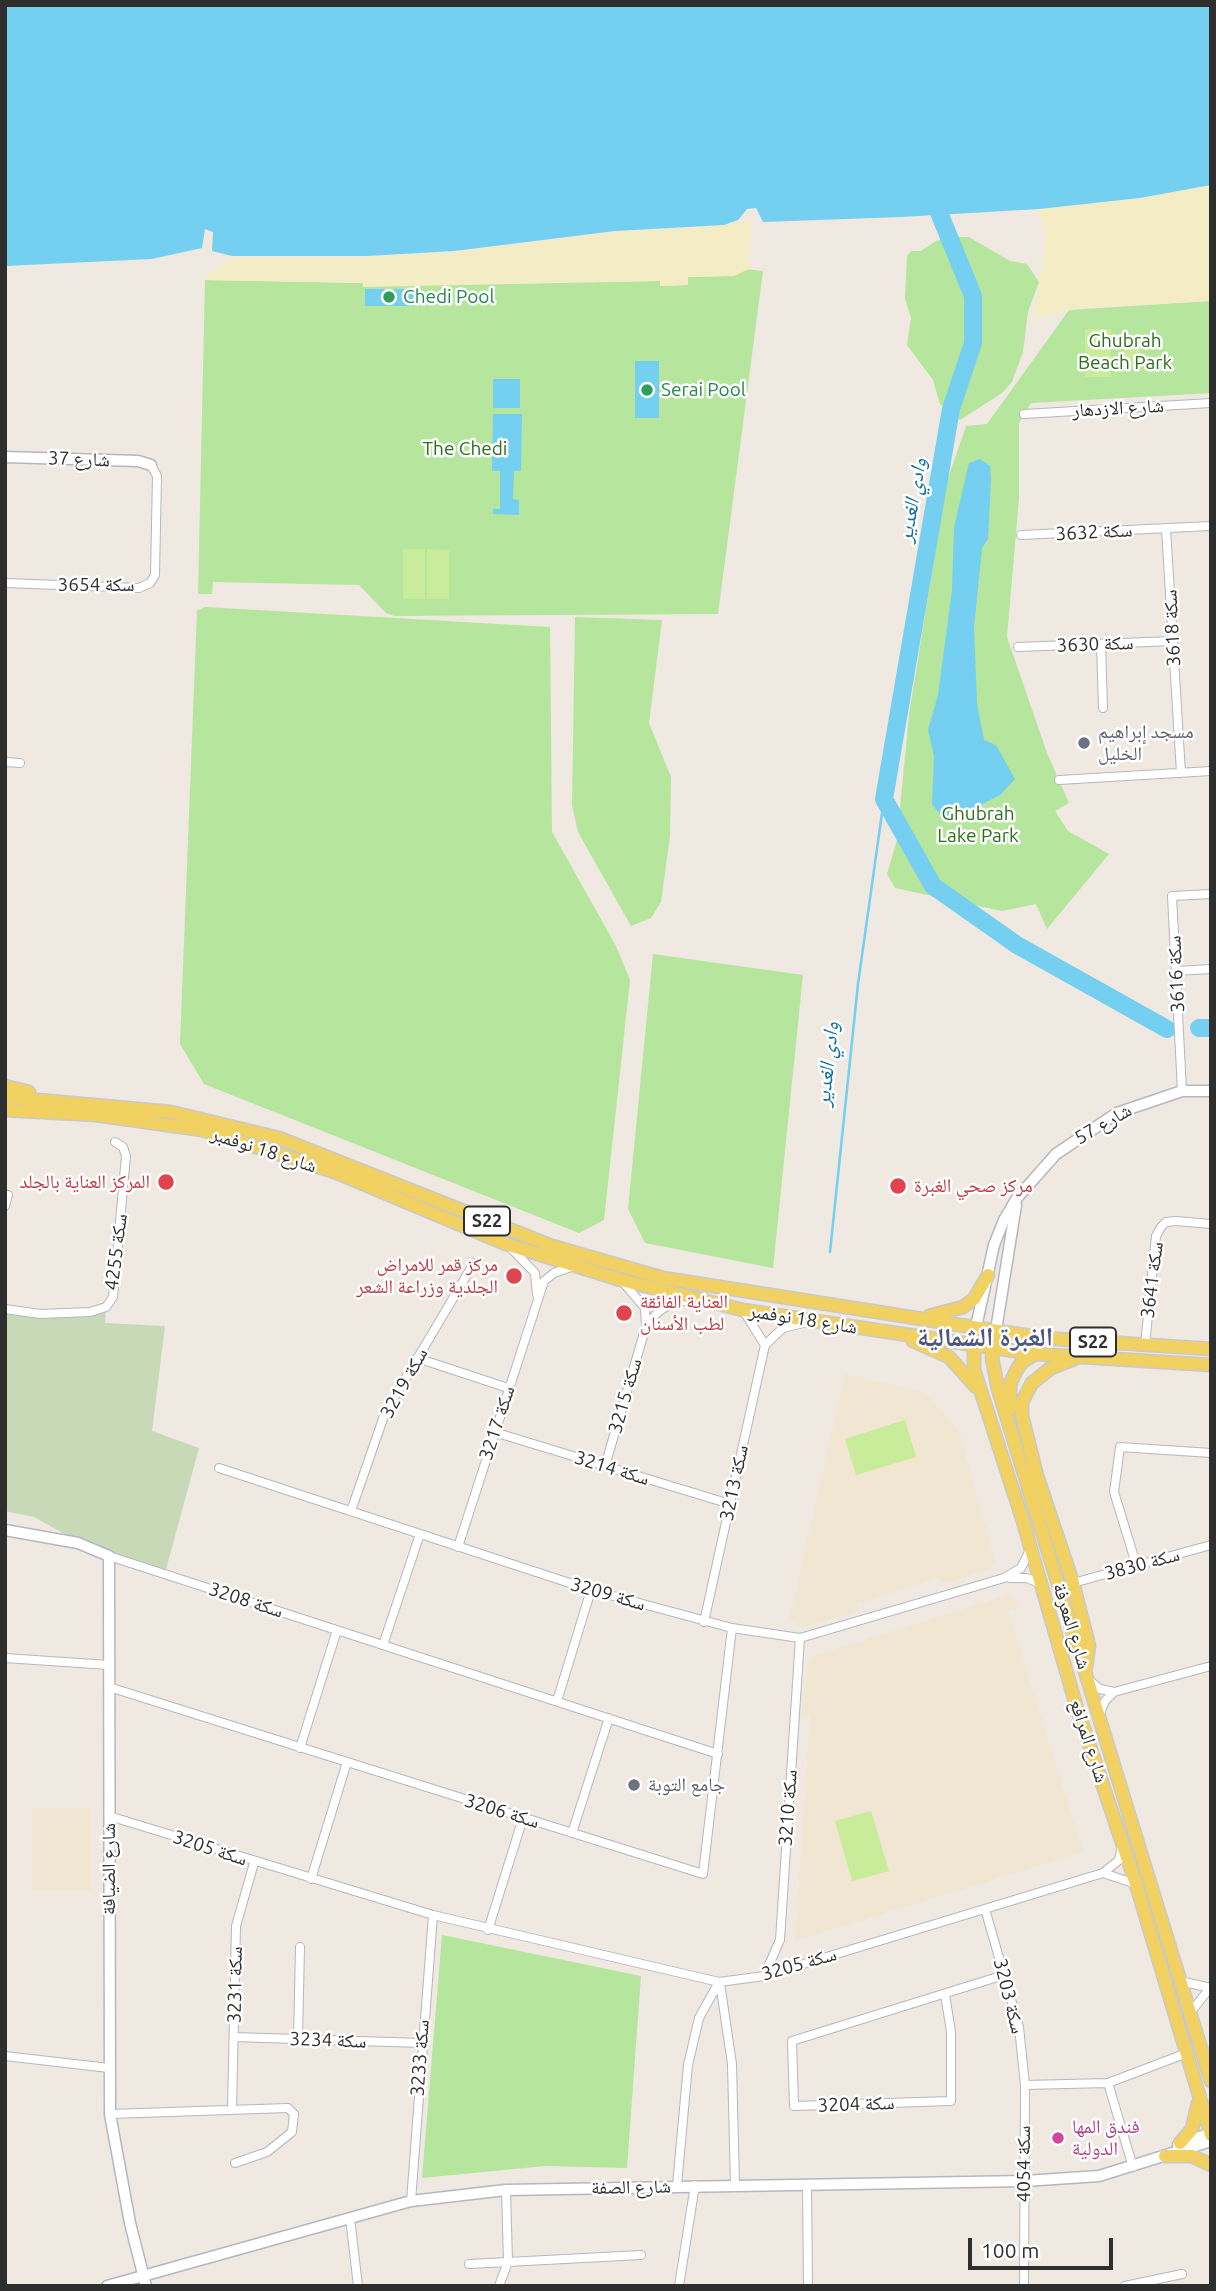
<!DOCTYPE html>
<meta charset="utf-8">
<style>
body{margin:0}
#map{position:relative;width:1216px;height:2291px;overflow:hidden;background:#efe9e1;font-family:Ubuntu,sans-serif}
canvas{display:block}
.frame{position:absolute;inset:0;border:7px solid #2e2e2e;pointer-events:none}
.scale{position:absolute;left:968px;top:2238px;width:145px;height:32px;box-sizing:border-box;border:4px solid #2e2e2e;border-top:0;padding-left:9px;font-size:21px;line-height:24px;white-space:nowrap;color:#2e2e2e;-webkit-text-stroke:5px #fff;paint-order:stroke}
</style>
<div id="map">
<canvas width="1216" height="2291"></canvas>
<div class="frame"></div>
<div class="scale">100 m</div>
</div>
<script>
const ctx = document.querySelector('canvas').getContext('2d');
ctx.lineJoin = 'round';
function fill(path, color) {
  ctx.fillStyle = color;
  ctx.fill(path, 'evenodd');
}
function toPath(rows) {
  const path = new Path2D();
  for (const r of rows) {
    path.moveTo(r[0], r[1]);
    for (let i = 2; i < r.length; i += 2) path.lineTo(r[i], r[i + 1]);
  }
  return path;
}
function trace(path, color, width, dash) {
  ctx.strokeStyle = color;
  ctx.lineWidth = width;
  ctx.lineCap = dash ? 'butt' : 'round';
  ctx.setLineDash(dash || []);
  ctx.stroke(path);
}
function write(font, color, halo, rows, align = 'center') {
  ctx.font = font + ' Ubuntu,"Noto Naskh Arabic",sans-serif';
  ctx.lineWidth = 5;
  ctx.setLineDash([]);
  ctx.textBaseline = 'middle';
  ctx.strokeStyle = halo;
  ctx.fillStyle = color;
  for (const [text, x, y, turn = 0] of rows) {
    ctx.save();
    ctx.translate(x, y);
    ctx.rotate((+turn || 0) * Math.PI / 180);
    ctx.textAlign = isNaN(turn) ? turn : align;
    if (halo) ctx.strokeText(text, 0, 0);
    ctx.fillText(text, 0, 0);
    ctx.restore();
  }
}
fill(toPath([
 [845,1374,924,1392,959,1431,995,1561,991,1569,942,1584,939,1577,857,1604,859,1611,801,1628,790,1617],
 [1008,1595,1019,1600,1021,1606,1008,1611,1083,1852,795,1941,810,1717,801,1716,809,1663,813,1656],
 [32,1808,91,1808,91,1891,32,1891]
]), '#f0e6d1');
fill(toPath([
 [952,237,969,237,1010,261,1027,264,1039,282,1028,312,1023,352,1012,382,1002,393,960,420,940,404,933,380,907,345,911,318,905,299,907,256,911,251,921,251,936,241],
 [744,269,763,271,718,614,394,616,386,613,359,585,213,582,212,594,198,594,205,280,363,283,363,286,660,281,661,286,687,285,688,277,734,276],
 [1211,301,1211,393,1031,403,1019,423,1019,498,1007,637,1047,753,1069,803,1055,811,1068,831,1109,854,1047,929,1036,904,1002,911,895,888,887,874,897,840,909,715,946,484,966,426,987,424,1069,310],
 [205,607,550,627,552,832,616,946,630,980,604,1220,579,1233,204,1084,180,1044,197,611],
 [575,617,662,620,649,723,671,777,670,836,661,902,651,918,631,926,578,832,572,805],
 [653,954,803,975,773,1268,645,1243,628,1209],
 [442,1935,641,1976,627,2168,545,2166,422,2178]
]), '#b6e59e');
fill(toPath([
 [1211,185,1211,301,1081,308,1034,318,1046,237,1039,209,1140,198],
 [751,219,749,269,734,276,688,277,688,285,660,286,660,281,363,287,363,283,205,280,208,274,232,257,367,257,454,252,616,232,724,226]
]), '#f3ecc5');
fill(toPath([
 [106,1307,105,1323,165,1326,152,1431,199,1448,165,1573,79,1542,34,1517,5,1511,5,1309,40,1314]
]), '#c8d9b8');
fill(toPath([
 [1085,329,1111,329,1111,377,1085,377],
 [1140,337,1141,367,1124,368,1123,338],
 [403,549,425,549,425,599,403,599],
 [427,549,449,550,449,599,427,599],
 [905,1420,916,1457,856,1475,845,1439],
 [871,1811,889,1871,852,1881,835,1821]
]), '#c9ec9a');
fill(toPath([
 [5,5,1211,5,1211,185,1140,198,1039,209,901,217,763,222,756,208,747,209,738,220,724,225,615,231,454,251,367,256,232,256,212,251,213,232,205,229,202,248,152,259,5,266],
 [365,289,413,289,414,306,365,306],
 [635,361,659,361,659,418,635,418],
 [493,379,520,379,520,408,493,408],
 [493,414,522,414,521,471,514,471,513,499,519,500,519,515,493,514,493,509,500,509,500,471,492,471],
 [980,459,990,466,991,478,988,539,982,548,974,628,977,703,984,740,996,745,1015,779,1000,795,955,818,938,812,932,804,934,756,928,730,938,695,952,590,954,527,969,463]
]), '#75cff0');
trace(toPath([
 [830,1252,858,984,884,799]
]), '#75cff0', 2.5);
trace(toPath([
 [940,215,973,296,973,343,951,409,884,799,933,886,1017,945,1167,1029],
 [1199,1028,1211,1028]
]), '#75cff0', 18);
const street = toPath([
 [1024,414,1211,403],
 [1166,529,1181,773],
 [1021,535,1211,526],
 [5,583,139,588,150,583,155,575,157,476,151,465],
 [1101,644,1103,708],
 [1018,647,1173,641],
 [5,762,20,763],
 [1059,780,1211,771],
 [1176,971,1211,969],
 [1182,1091,1172,896,1211,894],
 [5,1206,8,1195],
 [510,1247,535,1273,537,1294],
 [5,1309,40,1314,90,1312,106,1307,113,1297,126,1156,123,1147,115,1142],
 [743,1310,765,1345],
 [646,1326,658,1312,672,1303,690,1300],
 [1145,1345,1156,1236,1161,1227,1166,1222,1176,1221,1211,1224],
 [417,1358,508,1388],
 [494,1432,730,1504],
 [605,1466,646,1326,645,1308,622,1281],
 [219,1468,591,1590,732,1628,800,1638,1004,1578,1021,1568,1031,1548],
 [351,1511,385,1413,474,1263],
 [458,1547,544,1281,554,1273,574,1266],
 [109,1556,718,1754],
 [1136,1564,1114,1492,1120,1447,1211,1453],
 [1010,1578,1027,1578,1041,1584],
 [1073,1583,1211,1545],
 [704,1622,765,1345,783,1328,807,1322],
 [383,1645,420,1534],
 [5,1658,109,1665],
 [1089,1680,1100,1689,1114,1692],
 [109,1687,703,1874,732,1628],
 [557,1701,591,1590],
 [1100,1713,1105,1701,1114,1692,1211,1666],
 [300,1748,337,1630],
 [109,1816,433,1915,719,1982,764,1976,1103,1873,1119,1860,1122,1845],
 [572,1833,609,1718],
 [1103,1873,1136,1884],
 [311,1879,347,1762],
 [985,1909,1019,2027,1025,2085,1024,2286],
 [488,1930,523,1818],
 [764,1976,780,1940,800,1638],
 [1180,1981,1211,1988],
 [720,1983,732,2064,735,2185],
 [945,1994,951,2032,951,2101,794,2106,792,2041,1004,1975],
 [1190,2013,1210,1988],
 [234,2037,421,2043],
 [298,2039,300,1947],
 [5,2056,109,2068],
 [1108,2083,1133,2167],
 [1025,2085,1108,2083,1187,2053],
 [232,2109,236,1926,254,1863],
 [110,2114,288,2108,294,2114,292,2132,267,2152,235,2163],
 [677,2185,688,2065,699,2018,719,1982],
 [807,2185,808,2286],
 [411,2201,433,1915],
 [350,2218,358,2286],
 [469,2264,641,2255],
 [499,2286,508,2262,506,2190],
 [679,2286,695,2185],
 [1125,2286,1182,2274]
]);
const secondary = toPath([
 [5,457,138,461,151,465],
 [976,1327,994,1245,1004,1220,1017,1198,1056,1154,1117,1113,1182,1091,1211,1091],
 [996,1330,1016,1205],
 [5,1530,78,1543,109,1556,110,2114,130,2223,146,2286],
 [1178,2145,1211,2133],
 [107,2286,411,2201,506,2190,1025,2181,1099,2176,1211,2141]
]);
const primary = toPath([
 [5,1086,29,1092],
 [5,1097,171,1112,279,1138,552,1246,663,1278,1042,1338,1211,1349],
 [5,1110,96,1115,203,1130,335,1172,506,1244,621,1280,743,1310,1035,1354,1211,1365],
 [929,1316,963,1307,974,1299,988,1275],
 [974,1338,974,1370,1022,1518,1076,1705,1136,1884,1211,2135],
 [913,1341,949,1357,976,1387],
 [994,1341,992,1358,998,1389,1211,2081],
 [1074,1359,1051,1368,1032,1383,1022,1402,1022,1416,1037,1476,1073,1583,1089,1646,1086,1667],
 [1010,1409,1010,1384,1016,1371,1022,1362,1035,1354],
 [1180,2143,1192,2129,1198,2103],
 [1165,2156,1192,2156,1211,2165]
]);
trace(street, '#b4b7c1', 10);
trace(secondary, '#b4b7c1', 13);
trace(primary, '#c9c9c9', 15);
trace(street, '#fff', 8);
trace(secondary, '#fff', 10);
trace(primary, '#f2d163', 12);
for (const [x, y, r, color] of [
 [389,297,7,"#2e9e5b"],
 [647,390,7,"#2e9e5b"],
 [1084,743,7,"#6b7280"],
 [166,1182,9,"#e0444e"],
 [898,1186,9,"#e0444e"],
 [514,1276,9,"#e0444e"],
 [624,1313,9,"#e0444e"],
 [634,1785,7,"#6b7280"],
 [1058,2138,7,"#d1479c"]
]) {
  const dot = new Path2D();
  dot.arc(x, y, r, 0, 2 * Math.PI);
  ctx.fillStyle = color;
  ctx.fill(dot);
  trace(dot, '#fff', 2.5);
}
for (const [x, y, w] of [
 [487,1221,46],
 [1093,1342,46]
]) {
  const box = new Path2D();
  box.roundRect(x - w / 2, y - 14.5, w, 29, 5);
  ctx.fillStyle = '#fff';
  ctx.fill(box);
  trace(box, '#2e2e2e', 2);
}
write('bold 18px', '#2e2e2e', null, [
 ["S22",487,1221],
 ["S22",1093,1342]
]);
write('19px', '#27864d', '#fff', [
 ["Chedi Pool",403,297],
 ["Serai Pool",661,390]
], 'left');
write('19px', '#2c6e1b', '#fff', [
 ["Ghubrah",1125,341],
 ["Beach Park",1125,363],
 ["The Chedi",465,449],
 ["Ghubrah",978,814],
 ["Lake Park",978,836]
]);
write('19px', '#2e2e2e', '#fff', [
 ["شارع الازدهار",1118,408,-3],
 ["شارع 37",79,459,2],
 ["سكة 3632",1094,532,-3],
 ["سكة 3654",96,585],
 ["سكة 3618",1172,628,-93],
 ["سكة 3630",1095,644,-2],
 ["سكة 3616",1176,974,-93],
 ["شارع 57",1103,1124,-30],
 ["شارع 18 نوفمبر",264,1150,18],
 ["سكة 4255",116,1252,-83],
 ["سكة 3641",1152,1280,-83],
 ["شارع 18 نوفمبر",803,1319,9],
 ["سكة 3219",404,1383,-61],
 ["سكة 3215",625,1396,-74],
 ["سكة 3217",497,1423,-72],
 ["سكة 3214",612,1468,17],
 ["سكة 3213",734,1483,-78],
 ["سكة 3830",1142,1564,-15],
 ["سكة 3209",608,1594,16],
 ["سكة 3208",246,1600,18],
 ["شارع المعرفة",1072,1626,73],
 ["شارع المرافع",1089,1741,72],
 ["سكة 3210",788,1808,-86],
 ["سكة 3206",502,1811,17],
 ["سكة 3205",210,1848,18],
 ["شارع الضيافة",109,1869,-90],
 ["سكة 3205",799,1964,-16],
 ["سكة 3231",235,1985,-89],
 ["سكة 3203",1009,1996,76],
 ["سكة 3234",328,2040,2],
 ["سكة 3233",420,2058,-86],
 ["سكة 3204",856,2104,-2],
 ["سكة 4054",1024,2164,-90],
 ["شارع الصفة",631,2187,-1]
]);
write('19px', '#5b616d', '#fff', [
 ["مسجد إبراهيم",1098,732],
 ["الخليل",1098,754],
 ["جامع التوبة",648,1785]
], 'left');
write('19px', '#be3a42', '#fff', [
 ["المركز العناية بالجلد",150,1182],
 ["مركز صحي الغبرة",914,1186,"left"],
 ["مركز قمر للامراض",498,1265],
 ["الجلدية وزراعة الشعر",498,1287],
 ["العناية الفائقة",640,1302,"left"],
 ["لطب الأسنان",640,1324,"left"]
], 'right');
write('19px', '#b23c85', '#fff', [
 ["فندق المها",1072,2127],
 ["الدولية",1072,2149]
], 'left');
write('italic 21px', '#0d6fa3', '#fff', [
 ["وادي الغدير",912,500,-80],
 ["وادي الغدير",827,1064,-84]
]);
write('bold 26px', '#4d5680', '#fff', [
 ["الغبرة الشمالية",985,1337]
]);
</script>
